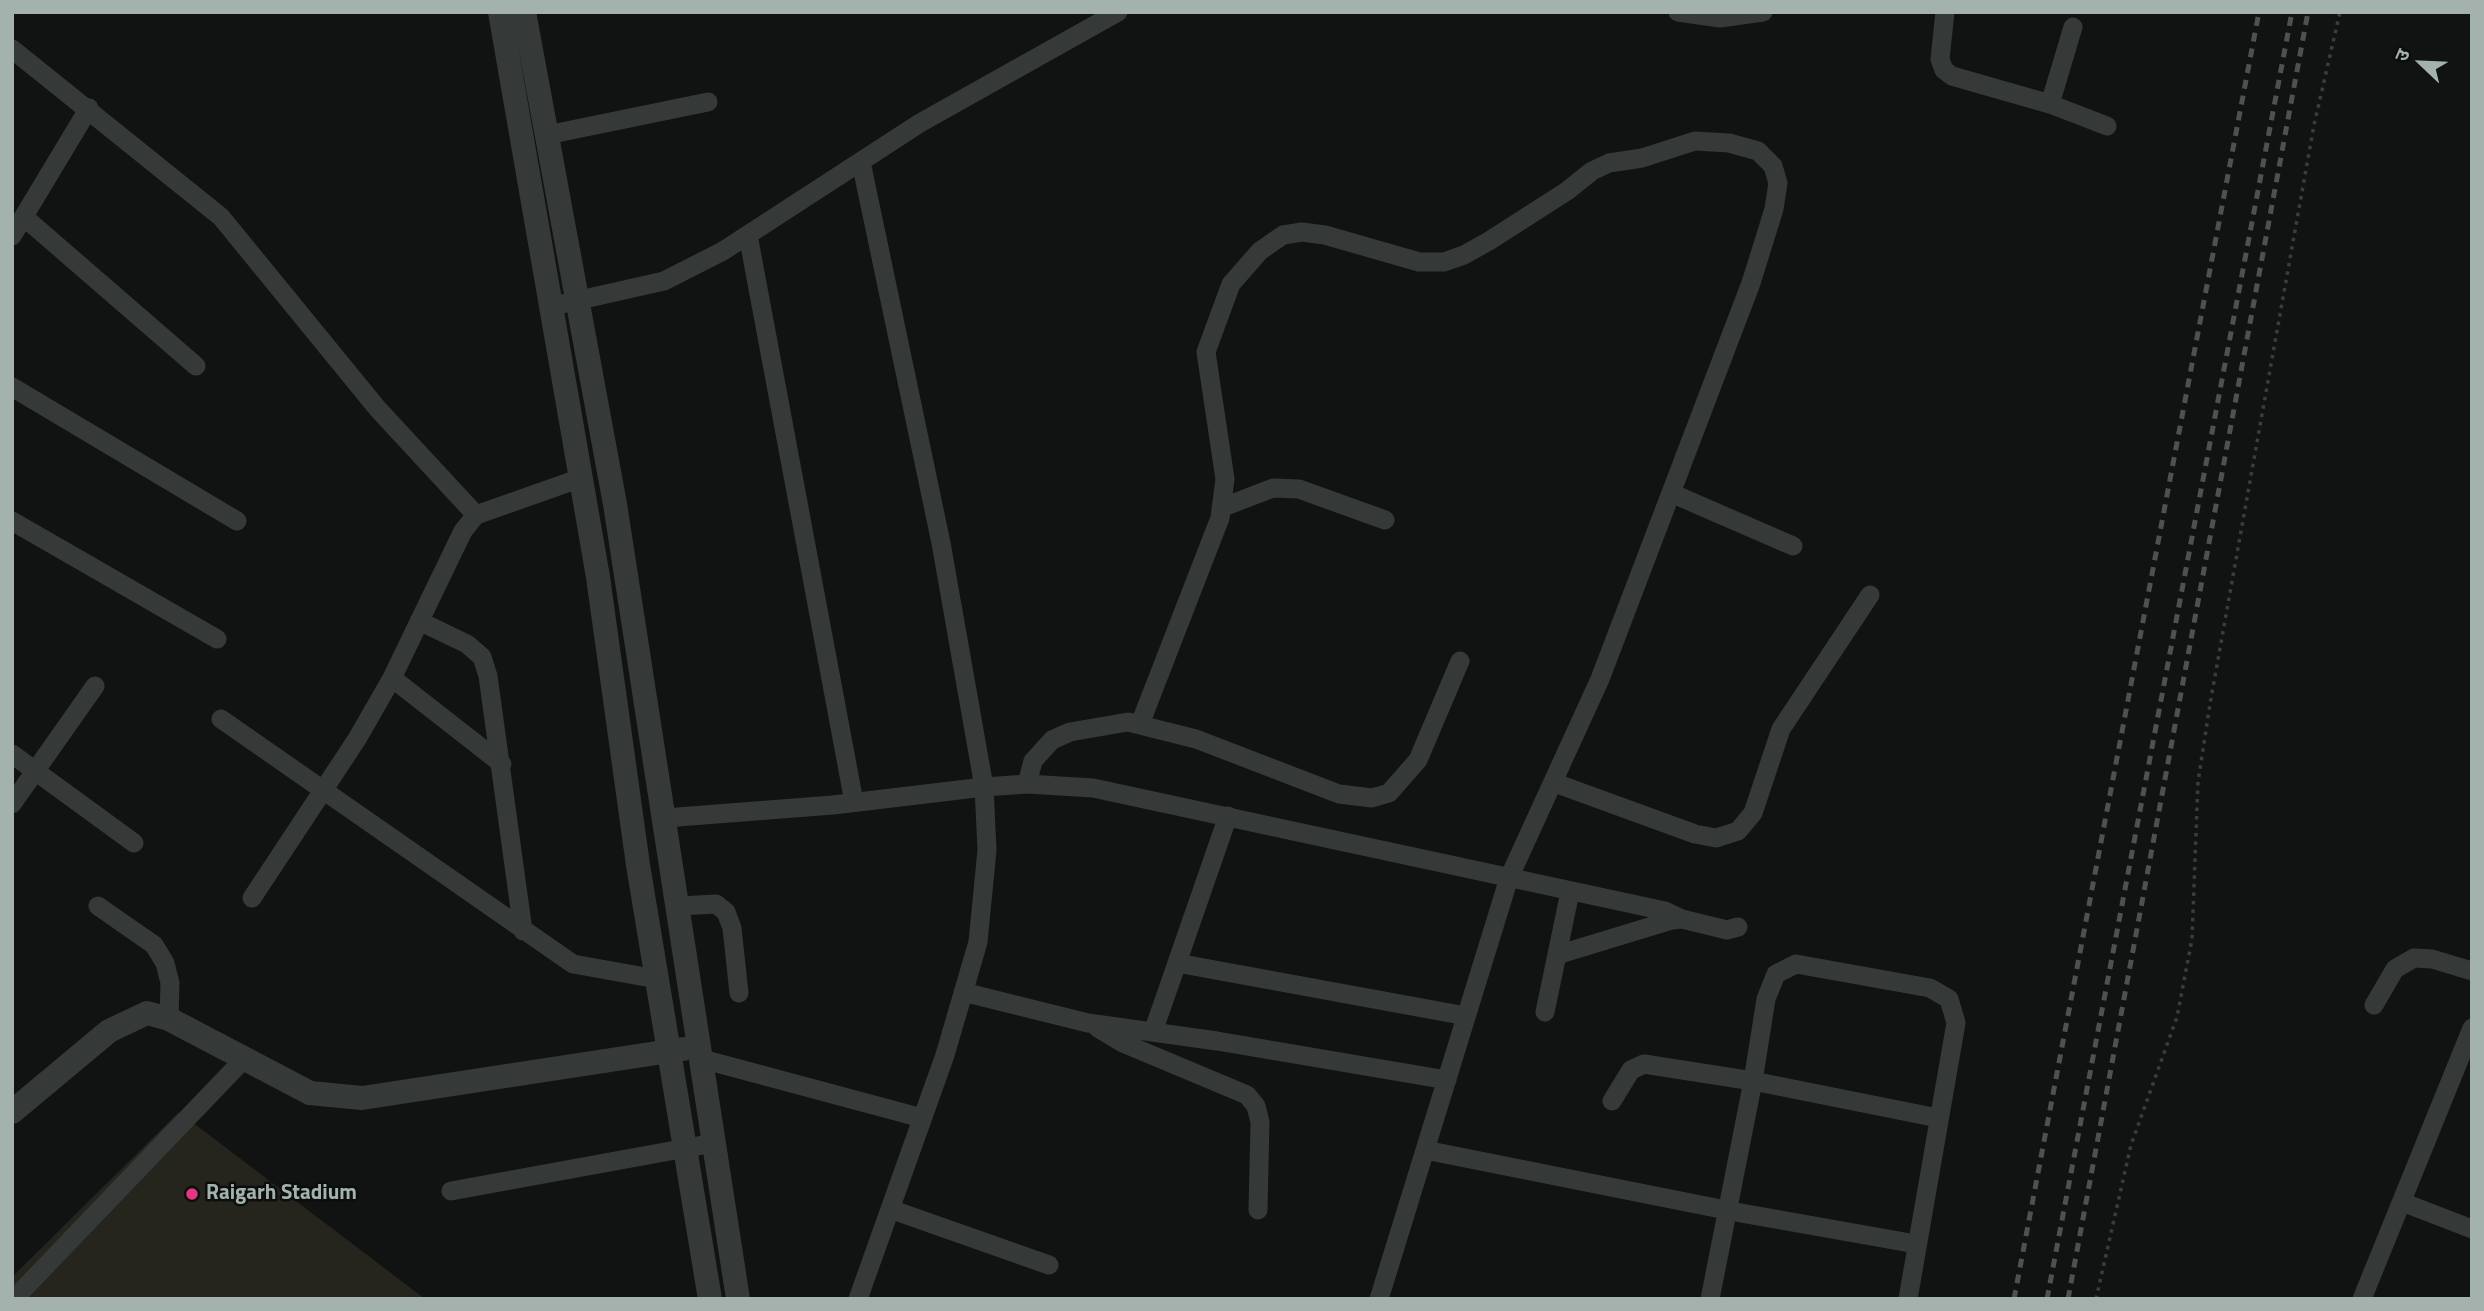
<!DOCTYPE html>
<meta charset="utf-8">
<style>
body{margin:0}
#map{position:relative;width:2484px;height:1311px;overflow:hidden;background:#111313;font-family:"Titillium Web","Noto Sans Devanagari",sans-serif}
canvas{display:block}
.frame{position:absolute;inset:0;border:14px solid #a3b2ad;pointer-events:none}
.north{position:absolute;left:2386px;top:28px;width:70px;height:70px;-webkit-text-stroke:5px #0c0e0e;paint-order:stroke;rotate:293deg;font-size:19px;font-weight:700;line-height:28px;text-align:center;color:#a3b2ad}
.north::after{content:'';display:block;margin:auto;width:24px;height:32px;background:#a3b2ad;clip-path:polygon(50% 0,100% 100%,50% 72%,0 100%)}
</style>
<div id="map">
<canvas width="2484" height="1311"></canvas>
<div class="frame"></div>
<div class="north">उ</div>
</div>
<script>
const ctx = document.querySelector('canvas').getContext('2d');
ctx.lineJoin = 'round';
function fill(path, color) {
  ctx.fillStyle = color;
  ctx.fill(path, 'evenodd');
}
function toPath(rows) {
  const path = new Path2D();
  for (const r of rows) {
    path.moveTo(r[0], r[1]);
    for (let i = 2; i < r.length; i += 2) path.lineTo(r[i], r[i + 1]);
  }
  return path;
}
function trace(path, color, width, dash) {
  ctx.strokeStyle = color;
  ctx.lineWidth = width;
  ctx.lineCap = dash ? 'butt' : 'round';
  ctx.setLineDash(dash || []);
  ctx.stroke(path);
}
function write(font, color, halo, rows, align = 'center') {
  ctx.font = font + ' "Titillium Web",sans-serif';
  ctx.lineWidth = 5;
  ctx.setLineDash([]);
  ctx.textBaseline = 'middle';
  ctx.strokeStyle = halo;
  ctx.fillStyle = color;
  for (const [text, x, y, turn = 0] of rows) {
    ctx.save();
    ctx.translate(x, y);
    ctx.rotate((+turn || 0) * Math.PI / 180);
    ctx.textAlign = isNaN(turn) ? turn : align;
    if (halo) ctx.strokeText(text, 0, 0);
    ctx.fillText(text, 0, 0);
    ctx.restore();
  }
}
fill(toPath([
 [179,1112,425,1299,12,1299,12,1277]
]), '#25251e');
trace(toPath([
 [2096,1299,2131,1145,2177,1017,2192,939,2198,782,2210,704,2314,125,2340,12]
]), '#393e3c', 3.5, [3.5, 5]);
trace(toPath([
 [1678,12,1720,18,1763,12],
 [1945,12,1940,59,1944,70,1952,76,2050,104,2107,126],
 [12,49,221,217,377,408,476,515],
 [2050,104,2073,27],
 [547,135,708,102],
 [24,217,196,366],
 [748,235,854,802],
 [12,236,89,108],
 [553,306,664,281,723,251,920,123,1118,12],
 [12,387,237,521],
 [1671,493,1793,546],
 [1221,508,1273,488,1299,489,1385,520],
 [12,521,217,639],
 [419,621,467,644,482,657,488,676,523,931],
 [392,678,502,764],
 [221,719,573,964,657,979],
 [1140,724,1220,518,1225,479,1206,352,1231,284,1260,251,1283,235,1302,232,1325,235,1419,262,1444,262,1464,255,1489,241,1567,191,1592,171,1609,163,1642,158,1695,141,1729,143,1758,151,1773,166,1778,183,1774,209,1751,283,1600,679,1509,878,1379,1299],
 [12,754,134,843],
 [1555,783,1695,834,1716,838,1738,831,1753,813,1781,729,1870,595],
 [1027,784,1033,761,1052,740,1070,732,1128,722,1196,739,1339,794,1372,798,1389,793,1418,760,1460,661],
 [12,804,95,686],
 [665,818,833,805,984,787,1027,784,1093,788,1665,911,1682,919],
 [252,898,357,739,392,678,463,531,476,515,581,478],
 [98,906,154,945,165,963,170,983,169,1019],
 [679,906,716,904,726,912,732,928,739,993],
 [1557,955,1672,920,1682,919,1727,930,1738,927],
 [1177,963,1466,1016],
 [963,992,1088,1023,1217,1041,1447,1080],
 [2374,1005,2395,969,2414,958,2432,959,2472,971],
 [1545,1012,1570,892],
 [1098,1028,1123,1043,1247,1095,1256,1106,1260,1122,1258,1210],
 [1153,1032,1228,816],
 [702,1059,922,1118],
 [1612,1101,1631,1070,1644,1064,1753,1081,1938,1118],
 [1425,1150,1741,1213,1916,1244],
 [451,1191,714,1143],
 [2402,1202,2472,1229],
 [890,1209,1049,1265],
 [14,1299,244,1059],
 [858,1299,945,1055,978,942,987,850,984,787,941,543,861,162],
 [1710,1299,1753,1081,1766,999,1776,974,1796,964,1930,988,1949,999,1956,1023,1908,1299],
 [2362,1299,2472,1028]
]), '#353938', 19);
trace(toPath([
 [500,12,598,577,638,865,710,1299],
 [524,12,615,504,738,1299],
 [12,1112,109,1031,147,1013,169,1019,310,1093,362,1098,683,1049]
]), '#353938', 24);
trace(toPath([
 [2014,1299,2259,12],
 [2047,1299,2292,12],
 [2068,1299,2308,12]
]), '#4c5250', 5, [9, 7]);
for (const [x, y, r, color] of [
 [192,1194,7,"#e5377d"]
]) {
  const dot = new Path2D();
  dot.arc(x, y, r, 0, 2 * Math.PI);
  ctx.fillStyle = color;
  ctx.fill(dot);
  trace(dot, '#0c0e0e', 2.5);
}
write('bold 21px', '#a3b2ad', '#0c0e0e', [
 ["Raigarh Stadium",206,1194]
], 'left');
</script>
